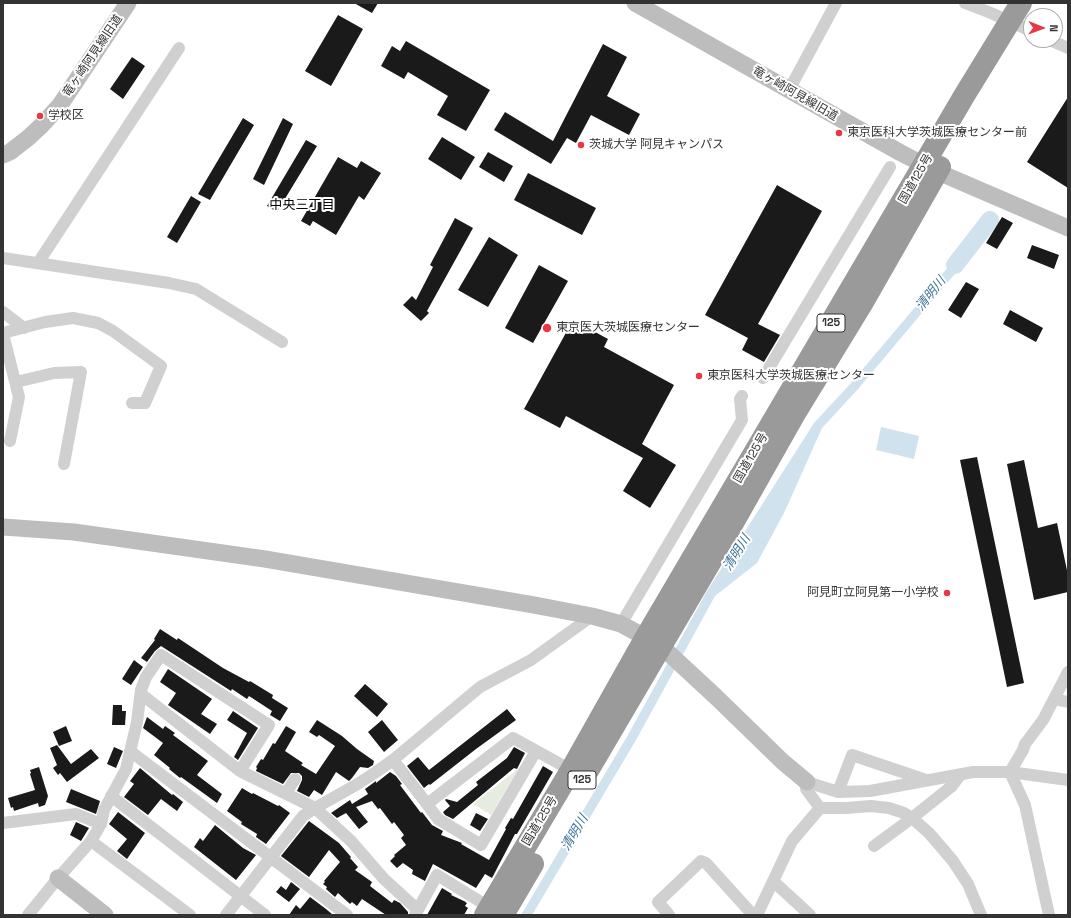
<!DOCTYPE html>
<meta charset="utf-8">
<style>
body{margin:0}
#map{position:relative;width:1071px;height:918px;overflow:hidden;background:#fff;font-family:"Space Grotesk",sans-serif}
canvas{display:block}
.frame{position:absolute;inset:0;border:4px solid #333;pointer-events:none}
.north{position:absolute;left:1023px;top:8px;width:40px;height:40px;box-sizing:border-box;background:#fff;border:1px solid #adadad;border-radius:50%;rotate:91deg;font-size:11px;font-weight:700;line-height:16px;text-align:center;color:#333}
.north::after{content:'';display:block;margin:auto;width:14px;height:18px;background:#e63946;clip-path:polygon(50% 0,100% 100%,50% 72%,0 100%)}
</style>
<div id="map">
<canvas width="1071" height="918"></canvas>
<div class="frame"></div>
<div class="north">N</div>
</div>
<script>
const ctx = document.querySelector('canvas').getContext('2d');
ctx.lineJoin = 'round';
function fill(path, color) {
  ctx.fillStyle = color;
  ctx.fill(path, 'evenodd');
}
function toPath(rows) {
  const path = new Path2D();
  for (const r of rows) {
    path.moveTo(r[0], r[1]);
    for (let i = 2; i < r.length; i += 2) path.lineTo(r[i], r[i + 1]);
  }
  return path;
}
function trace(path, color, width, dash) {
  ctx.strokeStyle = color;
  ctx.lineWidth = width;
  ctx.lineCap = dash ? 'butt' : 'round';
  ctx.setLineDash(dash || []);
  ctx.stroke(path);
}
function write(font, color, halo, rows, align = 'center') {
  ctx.font = font + ' "Space Grotesk","Noto Sans JP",sans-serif';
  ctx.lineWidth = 4;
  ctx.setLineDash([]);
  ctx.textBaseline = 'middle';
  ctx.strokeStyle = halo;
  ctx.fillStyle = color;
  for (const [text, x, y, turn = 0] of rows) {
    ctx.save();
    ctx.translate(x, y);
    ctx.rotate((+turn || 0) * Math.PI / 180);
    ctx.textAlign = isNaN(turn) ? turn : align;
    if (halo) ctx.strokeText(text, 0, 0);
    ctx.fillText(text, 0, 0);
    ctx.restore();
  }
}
fill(toPath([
 [519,768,491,815,473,804]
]), '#e6ecdf');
fill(toPath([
 [967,244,975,250,858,389,822,428,785,511,757,563,715,596,636,740,532,915,521,915,628,735,707,591,814,423,851,383,916,306],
 [881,427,919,436,914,459,876,450]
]), '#cfe2ee');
trace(toPath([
 [955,265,990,220]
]), '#cfe2ee', 18);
fill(toPath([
 [354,3,378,3,372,13],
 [338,15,363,29,331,86,305,71],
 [406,41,490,90,466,131,437,115,448,96,408,72,404,79,381,66,392,46,400,51],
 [603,44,627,57,607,96,640,114,629,135,591,115,576,143,567,138,551,164,494,130,505,112,553,141],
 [132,57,145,66,123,99,110,89],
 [1068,97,1068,188,1027,162],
 [243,118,254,125,210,200,198,194],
 [283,118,293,124,264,185,253,179],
 [442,137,475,157,461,180,428,159],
 [306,140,317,146,277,212,267,206],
 [488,152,513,166,504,182,479,167],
 [338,157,357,168,361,161,381,173,364,200,359,196,336,235,313,221,310,226,301,221],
 [528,173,596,208,582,235,514,200],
 [777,185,822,211,758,324,780,335,764,362,742,350,748,338,705,315],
 [191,196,201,202,177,243,167,237],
 [1002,217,1013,223,997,249,986,243],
 [455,218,473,228,427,311,429,313,421,321,403,305,412,296,416,300,433,267,430,265],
 [489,237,518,255,488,307,458,290],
 [1032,245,1059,255,1054,269,1027,258],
 [539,265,568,281,533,343,505,328],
 [966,282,979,289,961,318,948,310],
 [1010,310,1043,328,1036,342,1003,324],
 [573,320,608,339,604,347,674,385,642,444,676,465,650,508,623,491,643,458,566,416,560,428,524,409],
 [977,457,1024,683,1007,687,960,460],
 [1024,460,1038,528,1057,523,1068,575,1068,592,1034,600,1007,464],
 [160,629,177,640,178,638,223,668,249,682,250,681,273,695,272,698,288,708,280,721,270,715,272,711,249,696,247,699,232,689,231,691,161,646,155,651,147,662,141,658,155,640,154,639],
 [134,660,143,667,131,685,122,679],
 [168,669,212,699,201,714,217,724,210,734,168,705,176,693,160,682],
 [365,684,388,704,377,717,354,696],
 [113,705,122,705,122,711,126,711,125,725,112,725],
 [507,709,516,720,476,749,430,785,429,784,424,788,407,766,418,757,429,770],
 [233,711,258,728,238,760,234,757,247,733,227,720],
 [147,717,163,729,165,726,175,733,173,735,208,761,197,775,222,794,217,803,181,777,180,778,169,769,170,768,154,755,163,743,143,728],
 [317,720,342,736,357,749,374,761,373,765,368,768,360,767,352,778,349,781,336,772,322,795,314,790,309,797,297,791,302,780,302,776,299,773,291,773,283,784,256,771,257,768,256,767,261,759,263,760,273,743,275,744,286,726,296,732,285,751,303,763,301,765,316,774,335,746,319,735,317,737,309,732],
 [382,720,398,740,384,752,368,732],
 [66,726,72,741,59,746,53,732],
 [57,745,71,764,91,749,99,758,67,782,60,773,58,775,53,768,57,765,50,748],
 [114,747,123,751,116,768,107,764],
 [514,747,525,753,517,769,514,768,453,819,445,815,443,812,450,806,445,800,446,799,457,802,478,785,476,782,507,758],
 [543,766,553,772,517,834,515,834,492,878,485,874,476,888,433,864,425,881,412,874,413,870,403,863,397,868,390,861,395,856,394,855,406,845,401,838,404,835,394,822,392,824,380,808,378,809,372,801,356,807,368,822,359,829,346,813,337,818,331,813,350,800,352,804,368,794,365,789,376,781,376,783,390,772,396,776,402,784,400,785,421,813,422,812,432,825,443,831,441,835,462,843,461,844,489,860,506,829,505,828,511,818,513,819],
 [39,767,48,796,45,805,39,807,38,803,14,811,13,807,11,808,8,798,35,790,30,774,31,773,30,770],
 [140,768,172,795,173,794,183,802,177,811,161,799,148,815,124,797,134,784,130,781],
 [242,788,252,794,253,793,278,806,279,805,290,813,266,844,256,837,257,834,241,824,242,822,227,811],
 [71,789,100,801,96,814,66,802],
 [118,812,145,833,127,859,117,851,127,839,109,824],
 [476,813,488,819,480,831,470,825],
 [309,821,339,843,351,857,350,858,358,867,355,870,372,882,370,886,392,903,394,900,400,903,408,912,408,915,386,915,362,899,357,906,352,902,350,904,338,893,335,897,326,889,327,887,323,884,325,882,324,881,340,862,329,850,309,877,281,856],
 [76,822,89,828,81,841,70,835],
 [215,825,243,848,256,855,236,880,194,847,200,838,203,841],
 [291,882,300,889,289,902,276,892,281,886,286,890],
 [442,888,452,894,451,895,466,902,465,902,467,903,465,906,468,908,464,915,427,915],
 [310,897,326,909,333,915,289,915,296,905,300,909]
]), '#1a1a1a');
trace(toPath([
 [965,3,991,13,1031,31],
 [1050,40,1068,48],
 [789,90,836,3],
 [3,258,169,283,196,289,282,342],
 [38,263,179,48],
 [3,312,24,328],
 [3,333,45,322,73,318,98,323,113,331,161,366,145,403,132,403],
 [3,334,19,397,10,441],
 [763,378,890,167],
 [16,382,54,373,81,372,64,464],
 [621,624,742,420,740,399,742,396],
 [141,694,240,771,315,808,351,841,384,879,418,910],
 [1054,699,1068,702],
 [130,751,347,915],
 [393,760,427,804,513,738,571,770],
 [838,792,852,755,926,780],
 [286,793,295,779],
 [111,796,265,915],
 [427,804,438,819,481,845,536,751],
 [820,808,806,789,807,782,838,792,870,791,973,772,1010,772,1068,780],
 [3,823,76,814,101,824],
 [91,841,190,915],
 [874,846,912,818,952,786,961,774],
 [773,881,810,915],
 [28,915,58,878,91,841,101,824,104,810,126,769,137,722,141,690,146,677,161,655,269,725,240,771],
 [226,915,303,816,315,808,356,785,376,772,393,760,480,687,531,660,592,616],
 [415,915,437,875,489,907],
 [669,915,658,902,701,861,706,863,753,915],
 [757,915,792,841,820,808,846,808,871,806,889,808,904,813,912,818,929,833,953,861,968,884,981,915],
 [1049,915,1025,805,1010,772,1023,750,1025,744,1043,720,1068,672]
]), '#d0d0d0', 12);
trace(toPath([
 [635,3,901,153,938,172,1068,228],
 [3,155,10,152,28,138,41,126,60,105,128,3],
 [3,527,74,532,265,559,534,605,592,616,621,624,661,646,715,696,783,762,807,782],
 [58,878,105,915]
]), '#bdbdbd', 17);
trace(toPath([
 [589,769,724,539,794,415,863,302,940,167],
 [485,915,571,770,646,637,964,96,1021,3],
 [503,915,533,864]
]), '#9a9a9a', 22);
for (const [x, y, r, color] of [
 [40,116,4,"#e63946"],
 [839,133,4,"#e63946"],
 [581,145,4,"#e63946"],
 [547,328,5,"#e63946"],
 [699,376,4,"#e63946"],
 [947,593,4,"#e63946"]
]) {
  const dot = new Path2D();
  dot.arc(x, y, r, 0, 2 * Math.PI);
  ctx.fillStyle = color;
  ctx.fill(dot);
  trace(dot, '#fff', 1.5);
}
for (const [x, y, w] of [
 [831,323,28],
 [582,780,28]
]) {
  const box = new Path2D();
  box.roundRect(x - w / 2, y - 9, w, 18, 3);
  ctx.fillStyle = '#fff';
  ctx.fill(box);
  trace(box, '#333', 1);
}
write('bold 11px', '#333', null, [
 ["125",831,323],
 ["125",582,780]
]);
write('12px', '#333', '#fff', [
 ["竜ヶ崎阿見線旧道",93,56,-56],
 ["竜ヶ崎阿見線旧道",795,94,30],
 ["国道125号",916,179,-60],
 ["国道125号",751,458,-60],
 ["国道125号",540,821,-59]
]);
write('12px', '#333', '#fff', [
 ["学校区",48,116],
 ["東京医科大学茨城医療センター前",847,133],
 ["茨城大学 阿見キャンパス",589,145],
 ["東京医大茨城医療センター",556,328],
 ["東京医科大学茨城医療センター",707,376],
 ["阿見町立阿見第一小学校",939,593,"right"]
], 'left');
write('13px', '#000', '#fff', [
 ["中央三丁目",302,205]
]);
write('italic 13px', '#3f7597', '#fff', [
 ["清明川",931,294,-51],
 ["清明川",737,553,-58],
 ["清明川",575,833,-59]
]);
</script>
